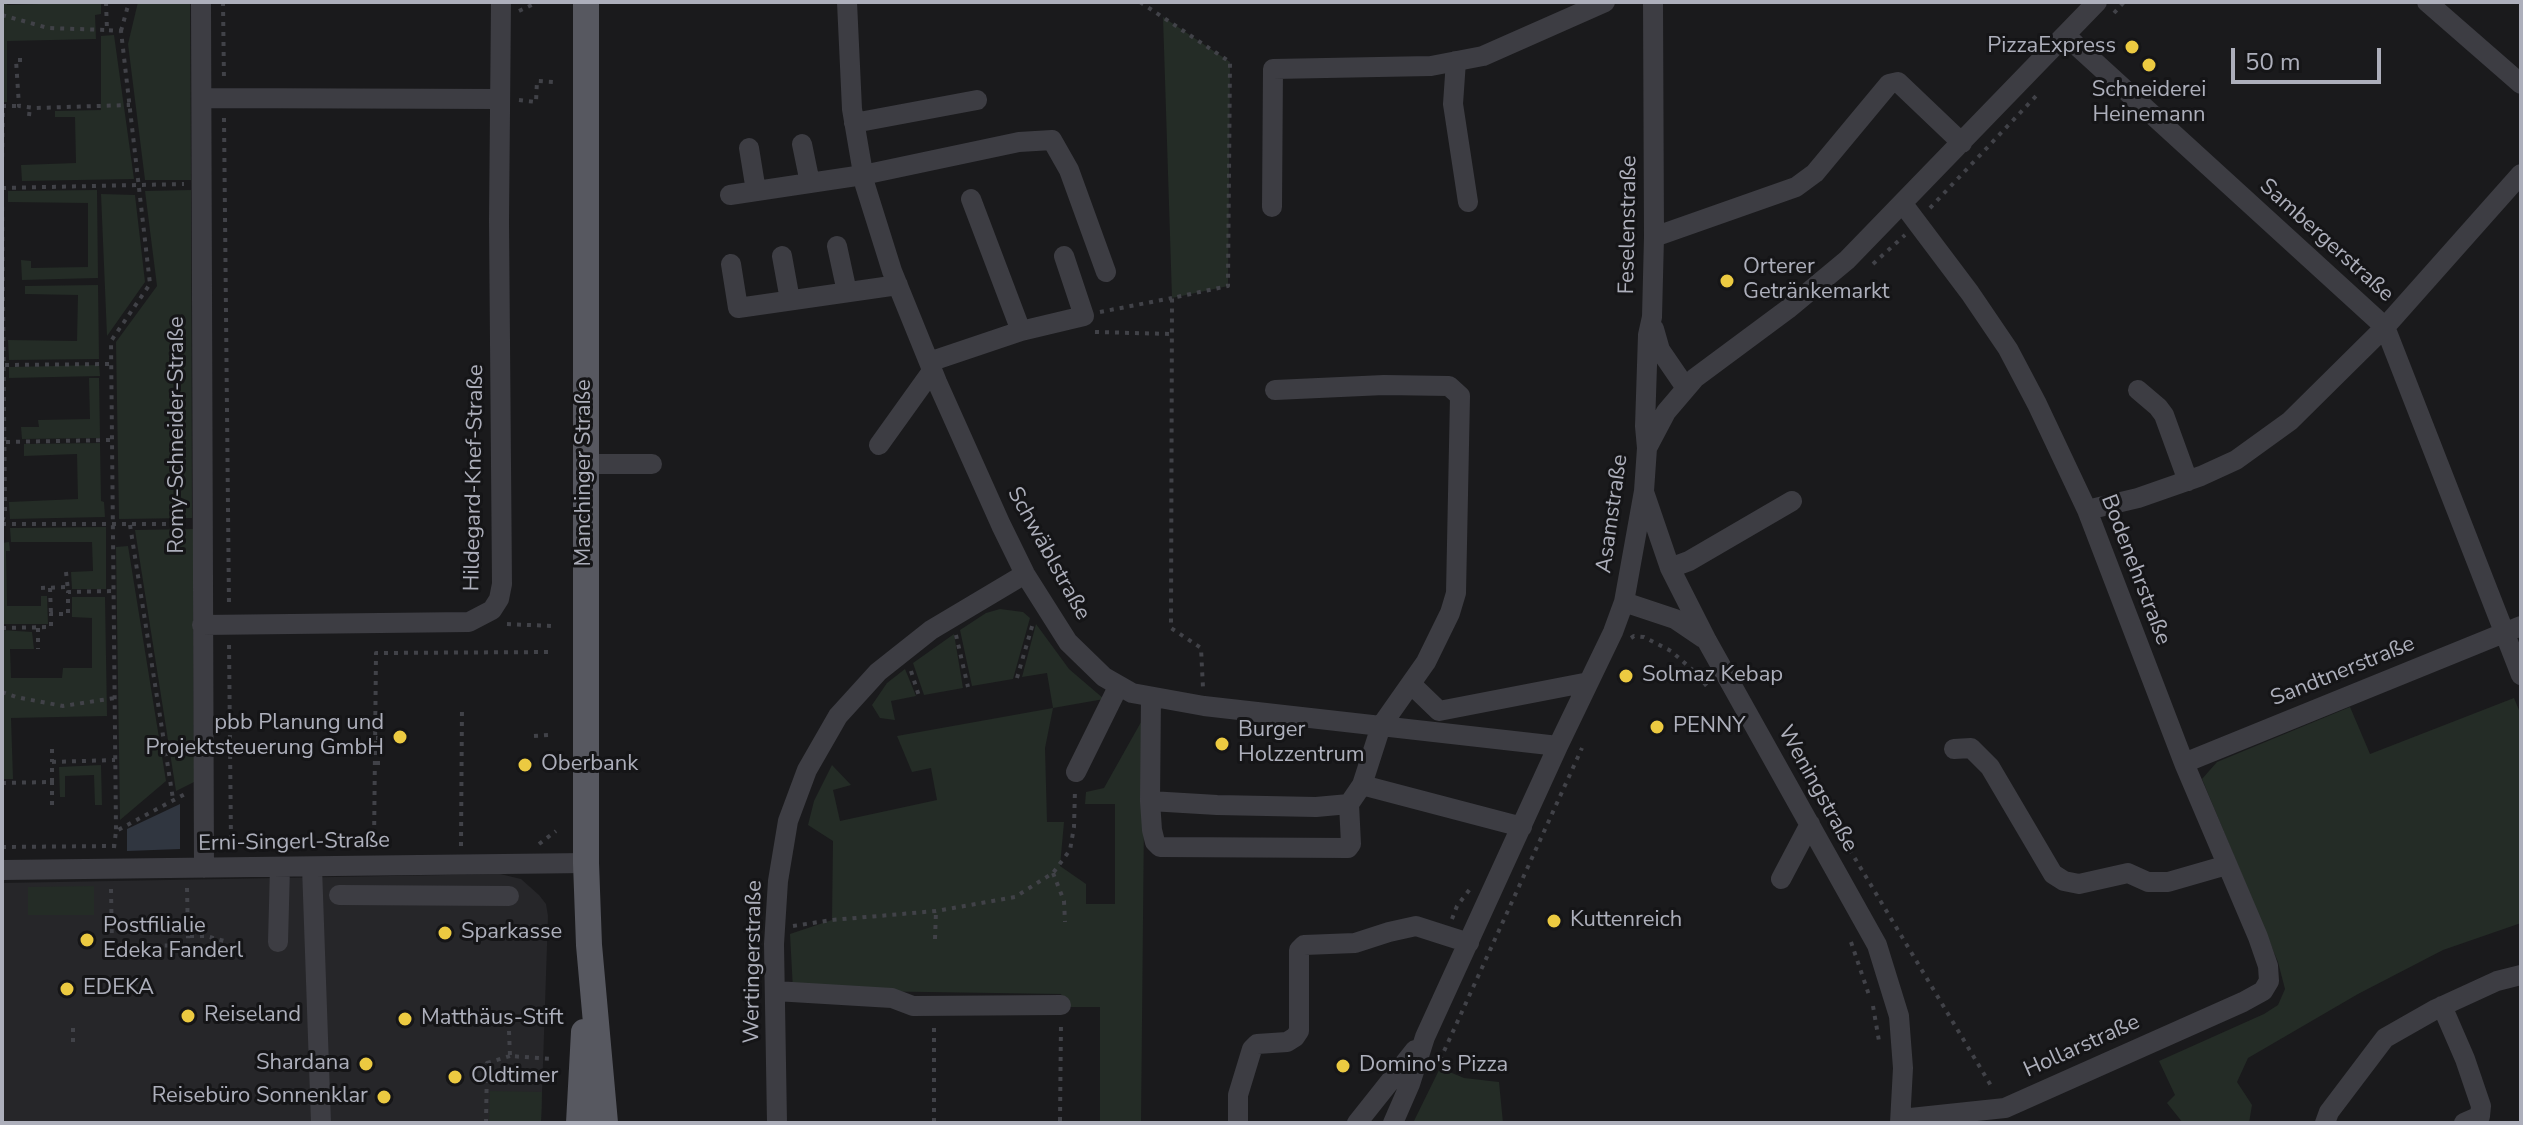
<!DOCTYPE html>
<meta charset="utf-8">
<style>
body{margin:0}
#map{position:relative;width:2523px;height:1125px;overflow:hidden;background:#1a1a1c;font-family:"Nunito Sans",sans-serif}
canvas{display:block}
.frame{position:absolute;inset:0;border:4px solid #adafbb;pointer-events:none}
.scale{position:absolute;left:2231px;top:48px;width:150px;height:36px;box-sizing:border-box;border:4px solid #adafbb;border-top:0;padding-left:10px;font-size:24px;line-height:28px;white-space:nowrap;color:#adafbb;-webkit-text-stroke:6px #151517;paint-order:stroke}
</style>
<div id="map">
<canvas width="2523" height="1125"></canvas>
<div class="frame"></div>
<div class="scale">50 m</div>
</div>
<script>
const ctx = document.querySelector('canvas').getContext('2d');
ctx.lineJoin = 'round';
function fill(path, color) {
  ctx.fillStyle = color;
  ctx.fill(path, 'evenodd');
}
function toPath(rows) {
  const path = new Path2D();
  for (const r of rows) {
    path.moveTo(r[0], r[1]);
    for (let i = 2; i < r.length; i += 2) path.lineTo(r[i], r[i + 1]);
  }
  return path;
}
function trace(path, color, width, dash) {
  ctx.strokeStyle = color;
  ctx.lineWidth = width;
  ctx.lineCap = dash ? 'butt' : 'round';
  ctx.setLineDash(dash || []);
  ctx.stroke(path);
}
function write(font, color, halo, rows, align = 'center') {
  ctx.font = font + ' "Nunito Sans",sans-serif';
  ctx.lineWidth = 6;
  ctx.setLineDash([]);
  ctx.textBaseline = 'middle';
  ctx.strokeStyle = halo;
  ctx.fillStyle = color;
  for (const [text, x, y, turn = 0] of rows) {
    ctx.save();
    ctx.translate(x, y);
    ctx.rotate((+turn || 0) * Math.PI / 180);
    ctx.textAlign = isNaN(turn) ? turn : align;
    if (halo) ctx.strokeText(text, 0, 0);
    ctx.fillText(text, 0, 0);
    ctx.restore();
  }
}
fill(toPath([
 [500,874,521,879,539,895,546,904,548,916,541,1123,2,1123,2,883]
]), '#262629');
fill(toPath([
 [2,2,6,2,7,5,101,2,101,14,95,15,96,39,7,41,7,102,2,102],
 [138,2,190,2,191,180,145,180,128,44],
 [1163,17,1230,62,1228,286,1172,298],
 [114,35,134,179,22,181,21,165,76,163,75,117,55,117,55,111,101,110,101,36],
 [97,190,98,278,22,280,21,260,31,261,31,268,88,267,88,203,8,202,8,191],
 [191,190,192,518,119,519,116,342,157,286,145,191],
 [101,194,135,195,145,282,107,336],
 [98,285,99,359,9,360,8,340,77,341,78,295,25,294,25,286],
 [99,365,100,376,9,378,9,367],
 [89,378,99,378,100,438,22,439,21,427,39,427,38,420,90,419],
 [100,443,101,501,104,502,105,517,10,519,9,502,78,499,77,454,24,456,24,444],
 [106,527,106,589,72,589,71,572,93,571,92,542,11,542,10,528],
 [193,529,194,782,176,791,135,530],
 [9,542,10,551,6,551,7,606,41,606,41,596,47,596,48,624,3,624,2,543],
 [128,546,166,781,120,820,116,547],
 [72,597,105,597,107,716,11,718,13,779,2,779,2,630,32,632,34,649,10,649,11,678,62,678,63,668,92,668,92,618,72,617],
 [1000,609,1023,612,1030,618,1013,679,972,686,960,630,986,613],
 [1036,624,1069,669,1104,699,1053,708,1045,748,1047,822,1064,822,1060,866,1086,884,1086,904,1115,904,1115,804,1085,804,1086,792,1104,788,1145,715,1141,1123,1100,1122,1100,1007,1067,1007,1061,994,793,990,790,934,832,920,833,841,808,825,814,801,832,765,851,785,833,790,840,821,937,800,931,768,912,772,897,736,1053,708,1047,673,1022,677],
 [954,634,963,688,924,695,913,663],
 [905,669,916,696,891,701,895,720,880,718,872,705,887,683],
 [2514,698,2521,715,2521,923,2443,950,2358,994,2248,1058,2237,1082,2252,1105,2249,1123,2183,1123,2167,1103,2175,1095,2159,1061,2264,1014,2278,1005,2285,989,2278,962,2202,779,2217,762,2350,707,2370,754],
 [101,765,102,805,95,805,94,775,65,776,65,797,60,797,59,767],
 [94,886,94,915,28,915,28,887],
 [1440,1068,1464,1078,1499,1082,1503,1123,1413,1123],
 [490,1091,542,1092,541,1123,489,1123]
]), '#242c26');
fill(toPath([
 [180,804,180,849,127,851,127,829]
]), '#303640');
trace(toPath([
 [106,2,107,30,121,31,150,284,111,341,116,831],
 [223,2,224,81],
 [1140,2,1230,62,1228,286,1172,298,1171,628,1201,648,1203,688],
 [519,11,538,2],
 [2114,13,2124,2],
 [2,15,48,28,107,30],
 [121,31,129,2],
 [22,60,16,60,19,106,35,108,130,105],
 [519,100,536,102,537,81,554,82],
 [29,116,30,107],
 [224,118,229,605],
 [2,167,3,106,19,106],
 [2,187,5,513,2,522],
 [2,188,184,184],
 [1930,208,2037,95],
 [1873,264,1905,235],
 [1100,312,1172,298],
 [1095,332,1172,334],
 [5,365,111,364],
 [6,442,112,440],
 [2,524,183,524],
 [130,525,173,799],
 [66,572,68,590],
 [41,588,68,587],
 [50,588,51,614],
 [507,624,551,626],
 [2,628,51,627,51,614,68,614,68,592,113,591],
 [38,628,38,649],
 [956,635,968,687],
 [1631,638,1634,636,1644,637,1671,651,1695,672,1710,690],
 [911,671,919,696],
 [1017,678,1033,623],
 [2,692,16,697,63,706,115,698],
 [534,736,549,735],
 [376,738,386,738],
 [52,749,52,762],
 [376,763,386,763],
 [2,783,52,782,52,762,115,760],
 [52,805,52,782],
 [1829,815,1993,1089],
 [539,844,556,831],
 [374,845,376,653,552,652],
 [461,846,462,707],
 [2,847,114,846],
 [226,847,231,842,229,642],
 [114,848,116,831,185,794],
 [1053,873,1064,901,1065,922],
 [187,888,188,936,206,936,228,942],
 [111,889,112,947],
 [1452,919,1457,906,1470,889],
 [793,926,832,920,936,911,1015,897,1053,873,1070,850,1074,827,1075,789],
 [935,939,936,911],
 [1851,942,1870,998],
 [114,954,112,947,188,945,188,936],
 [1873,1006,1879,1041],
 [509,1031,510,1056,552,1059],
 [73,1042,73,1024],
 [1440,1060,1582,748],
 [1060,1121,1061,1023],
 [934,1122,934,1024],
 [486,1123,487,1063,510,1056]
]), '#414248', 4, [4, 6]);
trace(toPath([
 [201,2,204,868],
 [847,2,852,109,865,185,892,271,937,382,1001,525,1025,574,1068,642,1104,677,1132,693,1204,706,1558,746],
 [2427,2,2521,84],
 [2065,35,2385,327,2521,675],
 [1456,61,1453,104,1468,202],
 [202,98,500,99],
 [854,123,977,100],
 [802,144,810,183],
 [749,148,756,191],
 [730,195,863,175,1019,142,1052,140,1069,170,1106,272],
 [1272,207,1273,69,1431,66,1483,56,1605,2],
 [1654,237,1796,187,1815,173,1889,84,1898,82,1962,143],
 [837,246,847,292],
 [782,256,790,300],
 [731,264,738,308,898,285],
 [1654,329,1660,350,1686,388],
 [1021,331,1084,316,1064,256],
 [929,362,1021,331,971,199],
 [2138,390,2158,407,2164,415,2188,481],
 [879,445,932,371],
 [1647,448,1645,426,1648,335,1652,317,1654,237,1653,2],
 [585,464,652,464],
 [1644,492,1670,568,1707,641,1877,945,1899,1016,1903,1068,1900,1123],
 [2087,510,2138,498,2201,476,2236,460,2290,421,2385,327,2521,174],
 [1670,568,1689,561,1792,501],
 [1624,602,1675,619,1703,638],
 [202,625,469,622,492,610,499,599,502,584,499,221,501,2],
 [1411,684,1439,711,1589,682],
 [1151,697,1150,801,1217,805,1316,807,1349,804,1362,785,1381,726,1426,662,1450,613,1456,593,1460,396,1449,386,1384,385,1275,390],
 [1954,749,1971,748,1990,767,2053,874,2064,881,2079,884,2128,873,2148,882,2168,882,2227,865],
 [2184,763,2521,626],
 [1076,772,1118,687],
 [1362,785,1522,827],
 [1150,801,1152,830,1155,842,1160,847,1348,848,1351,844,1349,804],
 [312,867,321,1123],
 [2,870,586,863],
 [1781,879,1810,824],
 [339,895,509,896],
 [278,942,280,867],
 [775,991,892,998,913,1006,1061,1005],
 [2442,1006,2465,1059,2481,1106,2480,1116,2464,1123],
 [1901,1119,2005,1108,2243,1002,2263,991,2269,981,2268,966,2258,937,2184,763,2087,510,2037,404,2008,349,1970,293,1903,204],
 [777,1123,774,944,778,881,788,821,807,770,838,716,878,672,931,630,1025,574],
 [1238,1123,1238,1095,1252,1049,1257,1044,1287,1042,1295,1037,1299,1031,1299,950,1304,945,1355,943,1389,932,1416,926,1469,943],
 [1357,1123,1415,1050],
 [1393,1123,1410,1084,1425,1037,1558,746,1613,632,1624,602,1644,491,1647,448,1666,412,1695,378,1788,309,1847,260,2097,2],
 [2325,1123,2329,1112,2385,1038,2436,1009,2497,981,2521,975]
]), '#3d3d43', 20);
trace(toPath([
 [586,2,586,863,589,945,605,1123],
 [579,1123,584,1032]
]), '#575860', 26);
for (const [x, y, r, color] of [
 [2132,47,8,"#ecca41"],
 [2149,65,8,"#ecca41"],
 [1727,281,8,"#ecca41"],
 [1626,676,8,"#ecca41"],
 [1657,727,8,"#ecca41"],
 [400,737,8,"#ecca41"],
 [1222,744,8,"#ecca41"],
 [525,765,8,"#ecca41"],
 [1554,921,8,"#ecca41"],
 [445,933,8,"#ecca41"],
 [87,940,8,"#ecca41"],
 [67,989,8,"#ecca41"],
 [188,1016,8,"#ecca41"],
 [405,1019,8,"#ecca41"],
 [366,1064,8,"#ecca41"],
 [1343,1066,8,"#ecca41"],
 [455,1077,8,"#ecca41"],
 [384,1097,8,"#ecca41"]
]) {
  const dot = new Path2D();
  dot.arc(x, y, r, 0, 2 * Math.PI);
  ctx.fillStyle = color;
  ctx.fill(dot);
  trace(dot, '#151517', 3);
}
write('22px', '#adafbb', '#151517', [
 ["PizzaExpress",2116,47,"right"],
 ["Schneiderei",2149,91,"center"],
 ["Heinemann",2149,116,"center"],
 ["Orterer",1743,268],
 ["Getränkemarkt",1743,293],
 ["Solmaz Kebap",1642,676],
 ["pbb Planung und",384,724,"right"],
 ["Projektsteuerung GmbH",384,749,"right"],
 ["PENNY",1673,727],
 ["Burger",1238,731],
 ["Holzzentrum",1238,756],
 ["Oberbank",541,765],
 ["Kuttenreich",1570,921],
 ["Postfilialie",103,927],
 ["Edeka Fanderl",103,952],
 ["Sparkasse",461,933],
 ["EDEKA",83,989],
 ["Reiseland",204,1016],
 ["Matthäus-Stift",421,1019],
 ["Shardana",350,1064,"right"],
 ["Domino's Pizza",1359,1066],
 ["Oldtimer",471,1077],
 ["Reisebüro Sonnenklar",368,1097,"right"]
], 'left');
write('22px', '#adafbb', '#151517', [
 ["Feselenstraße",1629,225,-89],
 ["Sambergerstraße",2326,241,42],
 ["Romy-Schneider-Straße",178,435,-90],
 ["Manchinger Straße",585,473,-90],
 ["Hildegard-Knef-Straße",475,478,-89],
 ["Asamstraße",1613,514,-82],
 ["Schwäblstraße",1048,554,61],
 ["Bodenehrstraße",2135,570,69],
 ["Sandtnerstraße",2343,672,-22],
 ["Weningstraße",1817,789,61],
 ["Erni-Singerl-Straße",294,843,-1],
 ["Wertingerstraße",754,962,-89],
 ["Hollarstraße",2082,1047,-24]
]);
</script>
